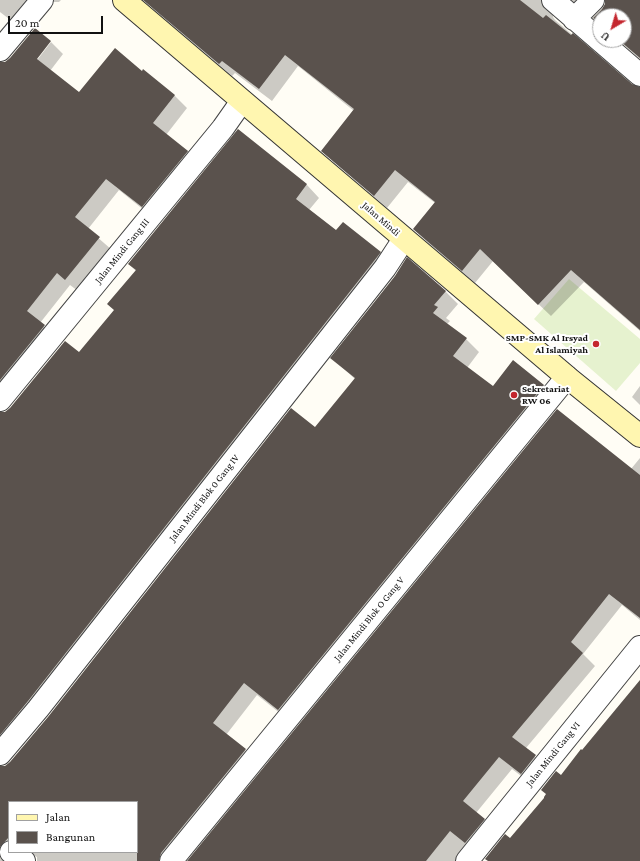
<!DOCTYPE html>
<style>
body{margin:0}
#map{position:relative;width:640px;height:861px;overflow:hidden;background:#fffdf5;font-family:"Crimson Pro",serif}
canvas{display:block}
.legend{position:absolute;left:8px;top:801px;width:130px;height:52px;box-sizing:border-box;background:#fff;border:1px solid #a0a0a0;margin:0;padding:5px 7px;list-style:none;font-size:12px;color:#111}
.legend li{display:flex;align-items:center;gap:8px;height:20px}
.legend b{width:20px;border:1px solid #a0a0a0}
.north{position:absolute;left:592px;top:8px;width:40px;height:40px;box-sizing:border-box;background:#fff;border:1px solid #a0a0a0;border-radius:50%;rotate:218deg;font-size:11px;font-weight:700;line-height:16px;text-align:center;color:#111}
.north::after{content:'';display:block;margin:auto;width:14px;height:18px;background:#c4262e;clip-path:polygon(50% 0,100% 100%,50% 72%,0 100%)}
.scale{position:absolute;left:8px;top:16px;width:95px;height:18px;box-sizing:border-box;border:2px solid #111;border-top:0;padding-left:5px;font-size:12px;line-height:14px;white-space:nowrap;color:#111;-webkit-text-stroke:3px #fff;paint-order:stroke}
</style>
<div id="map">
<canvas width="640" height="861"></canvas>
<ul class="legend">
<li><b style="height:5px;background:#fff6b0"></b>Jalan</li>
<li><b style="height:11px;background:#5a524d"></b>Bangunan</li>
</ul>
<div class="north">U</div>
<div class="scale">20 m</div>
</div>
<script>
const ctx = document.querySelector('canvas').getContext('2d');
ctx.lineJoin = 'round';
function fill(path, color) {
  ctx.fillStyle = color;
  ctx.fill(path, 'evenodd');
}
function toPath(rows) {
  const path = new Path2D();
  for (const r of rows) {
    path.moveTo(r[0], r[1]);
    for (let i = 2; i < r.length; i += 2) path.lineTo(r[i], r[i + 1]);
  }
  return path;
}
function trace(path, color, width, dash) {
  ctx.strokeStyle = color;
  ctx.lineWidth = width;
  ctx.lineCap = dash ? 'butt' : 'round';
  ctx.setLineDash(dash || []);
  ctx.stroke(path);
}
function write(font, color, halo, rows, align = 'center') {
  ctx.font = font + ' "Crimson Pro",serif';
  ctx.lineWidth = 4;
  ctx.setLineDash([]);
  ctx.textBaseline = 'middle';
  ctx.strokeStyle = halo;
  ctx.fillStyle = color;
  for (const [text, x, y, turn = 0] of rows) {
    ctx.save();
    ctx.translate(x, y);
    ctx.rotate((+turn || 0) * Math.PI / 180);
    ctx.textAlign = isNaN(turn) ? turn : align;
    if (halo) ctx.strokeText(text, 0, 0);
    ctx.fillText(text, 0, 0);
    ctx.restore();
  }
}
fill(toPath([
 [569,279,640,339,640,363,616,391,534,319]
]), '#e6f2cf');
fill(toPath([
 [0,0,61,0,59,2,53,2,47,7,26,32,0,12],
 [145,0,569,0,553,10,553,17,555,20,631,85,640,88,640,331,584,282,551,316,493,261,475,283,427,242,414,229,435,203,408,182,387,208,335,163,322,151,354,111,298,66,272,101,235,73,232,76,159,14],
 [569,0,640,0,640,59,618,40,624,40,624,16,600,16,600,24,594,18,603,9,606,3,606,0,603,0,587,13,575,3],
 [51,42,63,54,50,71,79,93,143,71,175,96,187,108,166,135,188,151,200,164,155,219,119,190,88,229,112,250,78,291,70,285,40,323,57,339,0,410,0,63,33,63,34,64],
 [238,130,307,185,319,198,309,210,336,232,380,252,393,265,3,759,0,765,0,412,0,413,4,413,79,354,115,310,136,271,129,264],
 [445,291,458,304,446,318,450,321,447,324,466,339,479,352,467,368,493,387,513,362,544,386,556,398,291,722,257,695,226,735,245,750,258,763,178,861,37,861,37,857,26,852,137,852,137,802,9,802,9,852,12,861,0,861,0,767,5,767,10,763,315,429,355,379,332,358],
 [640,386,640,405,632,397],
 [640,458,640,620,622,605,583,654,595,666,526,748,548,769,534,786,512,769,476,813,497,832,474,861,188,861,631,469]
]), '#0003');
fill(toPath([
 [143,0,520,0,543,18,546,15,571,35,573,33,632,84,640,87,640,330,571,270,538,305,480,249,462,271,413,229,435,202,395,170,374,196,321,151,354,109,285,55,259,89,222,61,219,64],
 [605,0,640,0,640,58,619,40,624,40,624,16,600,16,600,24,593,18,602,9,605,4],
 [35,28,51,41,37,59,79,92,115,48,142,71,143,69,175,95,153,123,188,151,142,207,106,179,75,217,100,237,65,280,57,273,27,311,45,325,0,380,0,62,5,62,10,58],
 [238,129,307,184,296,199,336,230,343,222,381,252,28,701,0,735,0,412,5,412,10,408,65,341,79,352,114,310,107,304,136,270,128,264],
 [407,257,446,291,434,305,438,307,433,313,467,338,453,356,493,386,513,360,544,385,278,710,244,683,213,723,246,749,161,853,159,861,137,861,137,802,9,802,9,837,0,847,0,766,5,766,10,762,48,717,291,408,315,427,355,378,330,358,395,276],
 [557,409,640,475,640,618,609,594,571,642,583,653,512,737,536,755,521,774,499,757,463,801,485,819,465,843,450,831,426,861,187,861],
 [640,680,640,861,488,861,485,859,505,834,510,838,544,798,544,797,546,794,541,790,556,771,561,775,581,749,582,750]
]), '#5a524d');
const street = toPath([
 [553,0,640,75],
 [574,19,593,0],
 [0,50,42,0],
 [0,400,223,128,242,101],
 [0,754,38,709,385,268,404,239],
 [11,852,24,861],
 [171,861,567,377],
 [467,861,640,647]
]);
const secondary = toPath([
 [124,0,567,377,640,436]
]);
trace(street, '#444', 24);
trace(secondary, '#333', 24);
trace(street, '#fff', 22);
trace(secondary, '#fff6b0', 22);
for (const [x, y, r, color] of [
 [596,344,4,"#c4262e"],
 [514,395,4,"#c4262e"]
]) {
  const dot = new Path2D();
  dot.arc(x, y, r, 0, 2 * Math.PI);
  ctx.fillStyle = color;
  ctx.fill(dot);
  trace(dot, '#fff', 1.5);
}
write('10px', '#111', '#fff', [
 ["Jalan Mindi",381,219,41],
 ["Jalan Mindi Gang III",122,251,-51],
 ["Jalan Mindi Blok 0 Gang IV",204,498,-52],
 ["Jalan Mindi Blok O Gang V",369,619,-51],
 ["Jalan Mindi Gang VI",553,754,-51]
]);
write('bold 10px', '#111', '#fff', [
 ["SMP-SMK Al Irsyad",588,338],
 ["Al Islamiyah",588,350],
 ["Sekretariat",522,389,"left"],
 ["RW 06",522,401,"left"]
], 'right');
</script>
